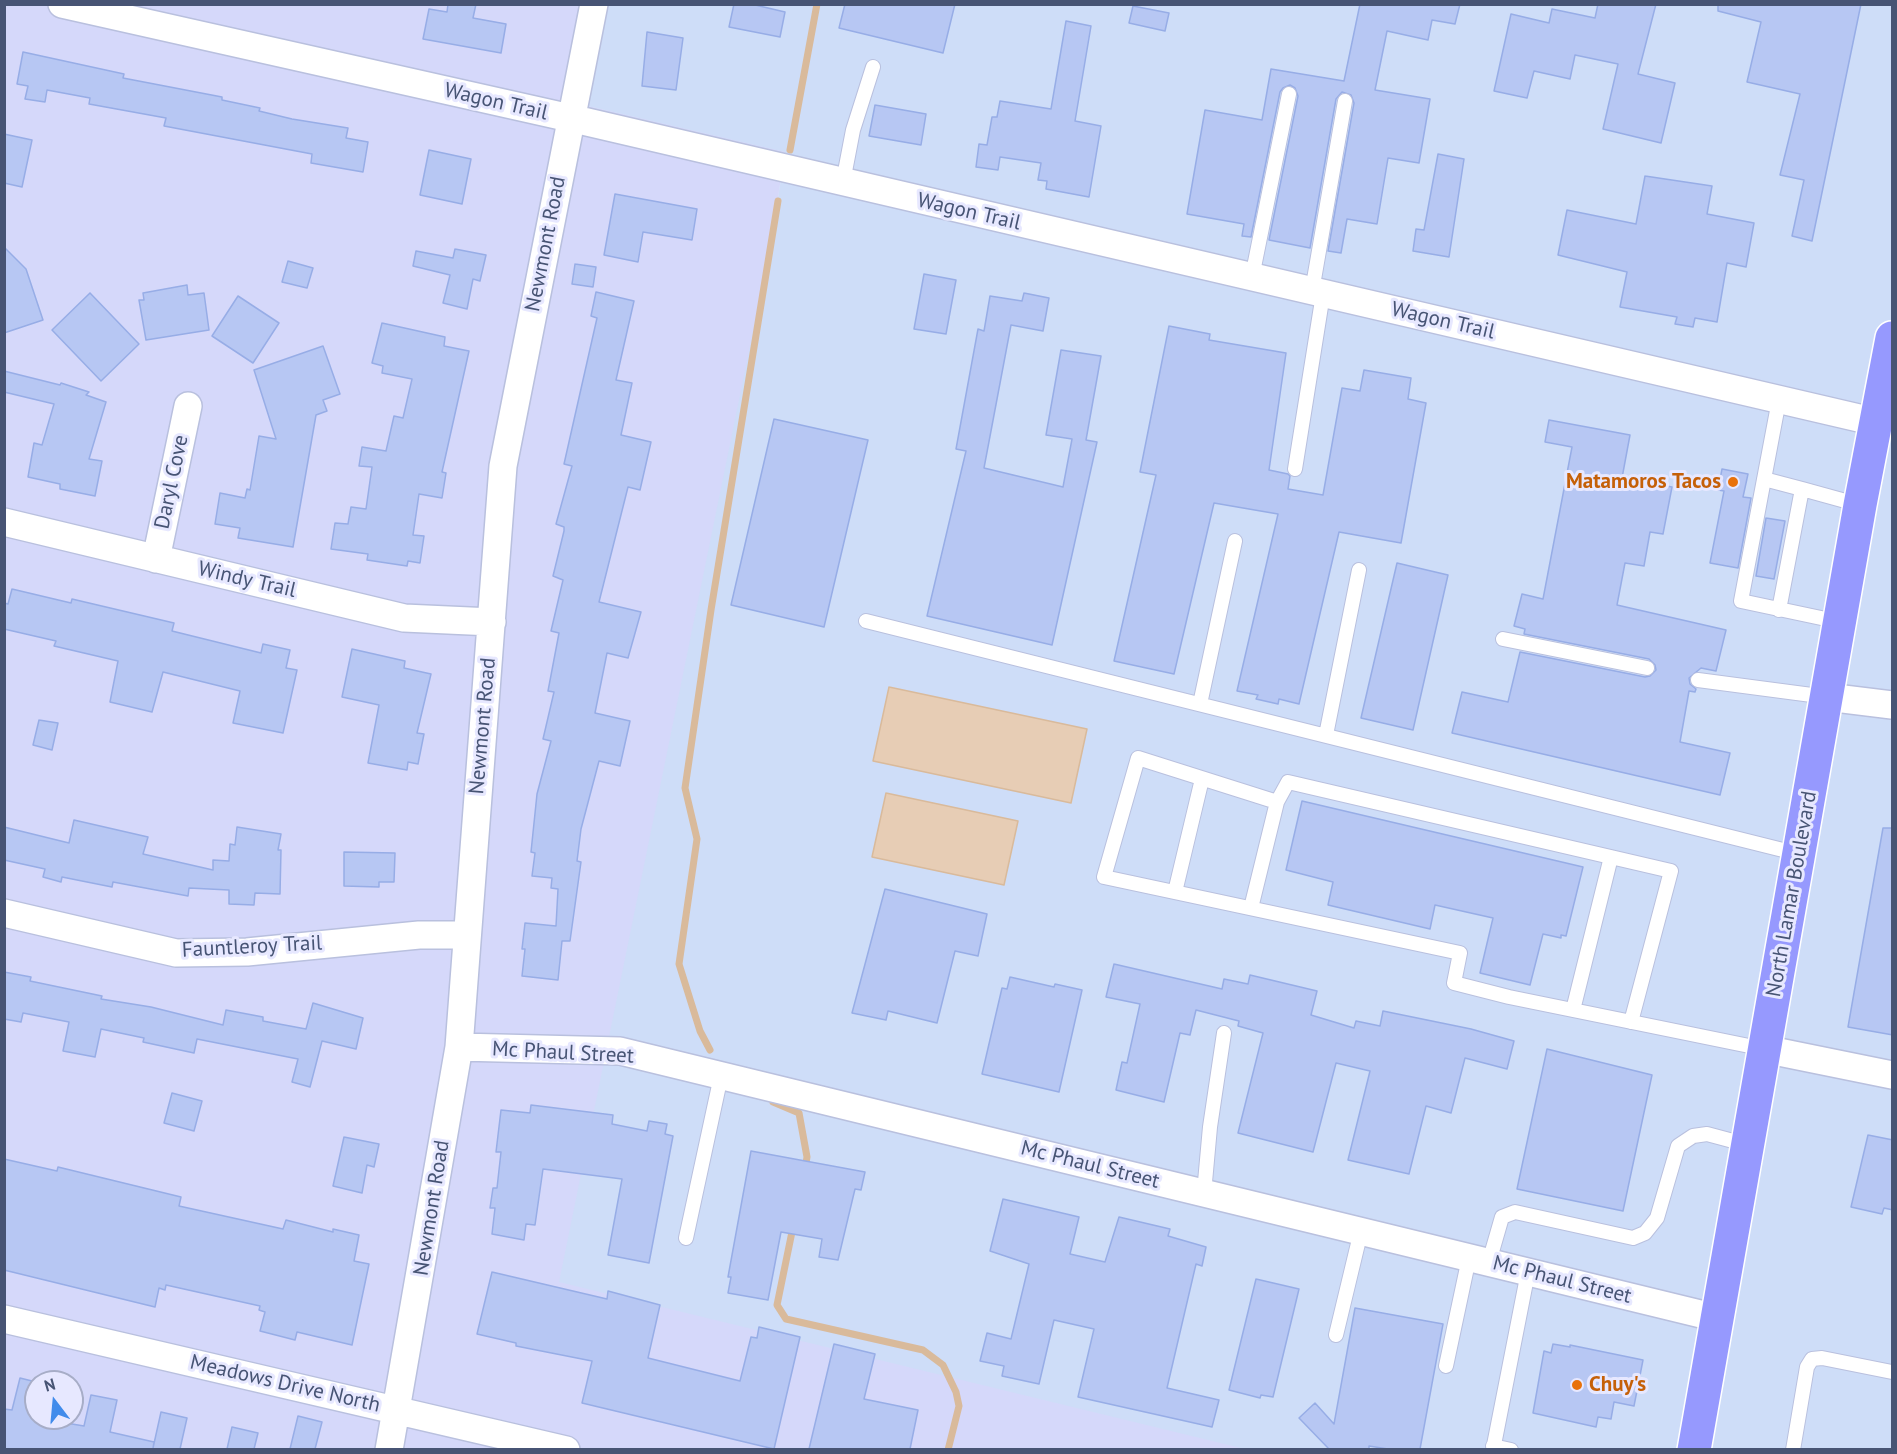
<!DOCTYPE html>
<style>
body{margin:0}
#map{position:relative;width:1897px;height:1454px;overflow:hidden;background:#e0e2fd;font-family:"PT Sans",sans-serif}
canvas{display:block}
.frame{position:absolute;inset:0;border:6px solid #475474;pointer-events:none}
.north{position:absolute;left:24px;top:1370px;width:60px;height:60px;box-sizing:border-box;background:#e7e8ff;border:2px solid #a7adc7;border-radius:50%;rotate:344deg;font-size:16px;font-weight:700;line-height:24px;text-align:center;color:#475474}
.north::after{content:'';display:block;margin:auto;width:21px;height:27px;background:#418beb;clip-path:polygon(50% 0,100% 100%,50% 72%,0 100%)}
</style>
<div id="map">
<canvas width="1897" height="1454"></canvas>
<div class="frame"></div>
<div class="north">N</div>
</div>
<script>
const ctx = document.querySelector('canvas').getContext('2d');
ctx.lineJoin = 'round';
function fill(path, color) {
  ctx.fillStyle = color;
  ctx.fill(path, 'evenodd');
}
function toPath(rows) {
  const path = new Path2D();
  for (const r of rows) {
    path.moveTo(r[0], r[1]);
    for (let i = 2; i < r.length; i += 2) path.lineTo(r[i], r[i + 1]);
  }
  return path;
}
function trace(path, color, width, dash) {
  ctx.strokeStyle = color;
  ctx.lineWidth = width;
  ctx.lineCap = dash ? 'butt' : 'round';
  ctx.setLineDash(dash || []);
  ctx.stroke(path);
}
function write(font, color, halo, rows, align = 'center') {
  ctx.font = font + ' "PT Sans",sans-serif';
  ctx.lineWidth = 6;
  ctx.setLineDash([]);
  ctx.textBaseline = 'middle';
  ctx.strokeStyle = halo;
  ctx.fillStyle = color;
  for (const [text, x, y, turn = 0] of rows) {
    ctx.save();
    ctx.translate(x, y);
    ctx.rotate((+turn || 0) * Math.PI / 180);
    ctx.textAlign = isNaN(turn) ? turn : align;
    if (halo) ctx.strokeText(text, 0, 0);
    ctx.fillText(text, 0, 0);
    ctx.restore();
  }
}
fill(toPath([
 [5,5,603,4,607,5,589,106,785,151,772,238,1246,1449,5,1450],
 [36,1382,72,1382,72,1418,36,1418]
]), '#d5d8fa');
fill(toPath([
 [603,5,1892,5,1892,1449,1245,1449,559,1282,772,238,785,152,588,106,607,6]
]), '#ceddf8');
const water = toPath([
 [889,687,1087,729,1071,803,873,761,889,687],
 [886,793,1018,821,1004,885,872,857,886,793]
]);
fill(water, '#e7cdb5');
trace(water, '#d9ba9b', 1.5);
trace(toPath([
 [790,150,817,4],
 [710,1050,700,1031,679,964,697,839,685,788,711,610,778,201],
 [773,1102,799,1113,807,1157,805,1169],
 [793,1227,777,1305,786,1319,923,1350,943,1365,956,1392,959,1406,948,1450]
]), '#d9ba9b', 7);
const building = toPath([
 [448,4,476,4,473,18,506,24,501,53,423,39,429,9,447,12,448,4],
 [734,4,751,4,785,12,780,37,729,27,734,4],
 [845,4,955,4,943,53,839,28,845,4],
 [1360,4,1460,4,1455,24,1432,20,1428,40,1387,31,1375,90,1430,99,1419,163,1388,158,1377,224,1347,219,1341,253,1328,251,1354,103,1351,95,1342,92,1336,99,1310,248,1269,240,1298,96,1295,88,1290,85,1283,88,1280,92,1251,237,1242,236,1244,224,1187,214,1205,110,1262,120,1271,69,1344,81,1360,4],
 [1598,4,1656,4,1638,74,1675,83,1661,143,1603,129,1618,64,1575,55,1570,79,1534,71,1527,98,1494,91,1511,14,1549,23,1552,9,1595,18,1598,4],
 [1718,4,1861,4,1812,241,1792,236,1804,180,1780,175,1800,94,1747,82,1761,22,1718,11,1718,4],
 [1133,6,1169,13,1165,31,1129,23,1133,6],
 [1066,21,1091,26,1075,121,1101,126,1089,197,1046,189,1047,181,1038,180,1041,163,1000,157,998,170,976,167,979,144,987,145,992,117,997,117,1000,101,1051,109,1066,21],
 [647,32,683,38,676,90,642,86,647,32],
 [23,52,124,74,123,78,222,97,222,100,260,108,259,111,292,119,348,128,346,138,368,142,363,172,311,163,312,154,164,126,166,118,89,104,90,98,47,90,45,102,25,99,28,86,17,84,23,52],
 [875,105,926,114,921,145,869,136,875,105],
 [4,134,32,140,22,187,4,183,4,134],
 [429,150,471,159,462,204,420,195,429,150],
 [1438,154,1464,159,1449,257,1413,251,1416,229,1424,230,1438,154],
 [1645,176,1712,186,1707,214,1754,223,1746,267,1727,263,1717,322,1695,318,1693,327,1675,324,1677,317,1620,307,1627,272,1558,255,1567,210,1636,224,1645,176],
 [615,194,697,209,692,240,643,232,638,262,604,255,615,194],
 [4,247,26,269,43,320,4,333,4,247],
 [455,249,486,255,480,281,473,279,467,309,443,303,450,275,413,266,416,251,453,258,455,249],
 [288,261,313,268,307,288,282,282,288,261],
 [575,264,596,267,593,287,572,284,575,264],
 [924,274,956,280,946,334,914,329,924,274],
 [187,285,188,295,204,293,209,330,146,340,139,300,144,300,143,293,187,285],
 [596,292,634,301,616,380,632,383,621,435,651,442,640,490,628,487,599,602,641,612,628,658,607,653,595,713,630,721,620,766,599,761,581,829,577,861,581,862,570,941,562,941,558,980,522,976,525,949,522,949,525,923,556,926,558,889,551,888,552,878,532,876,535,853,531,852,537,794,551,741,543,739,554,692,548,691,559,633,551,631,563,580,553,576,564,531,564,527,556,524,572,466,564,464,597,318,591,316,596,292],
 [90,293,139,344,101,381,52,330,90,293],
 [1024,293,1049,298,1043,331,1011,325,984,468,1063,487,1072,439,1046,435,1061,350,1101,356,1086,440,1097,442,1052,645,927,616,966,451,956,449,978,329,984,331,990,296,1022,301,1024,293],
 [238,296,279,323,253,363,212,336,238,296],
 [382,323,445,337,444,346,469,351,442,472,446,473,442,498,419,494,413,535,424,536,420,563,408,561,407,566,367,560,368,554,331,549,335,523,348,524,351,507,366,509,372,467,359,466,362,447,386,451,394,416,403,418,412,379,382,373,383,366,372,363,382,323],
 [1169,326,1210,334,1209,340,1286,353,1269,470,1288,474,1290,476,1288,489,1323,495,1342,388,1360,391,1364,370,1411,378,1408,399,1426,403,1401,543,1339,532,1299,704,1279,699,1278,704,1256,699,1258,695,1237,691,1278,514,1214,503,1174,674,1114,661,1156,475,1140,472,1169,326],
 [323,346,340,394,323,400,327,411,316,415,293,547,238,538,240,528,215,524,220,493,245,498,247,489,250,490,259,436,276,439,254,370,323,346],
 [4,371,60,385,61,383,89,392,86,395,106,402,89,459,102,461,95,496,60,489,60,484,28,477,34,443,42,445,54,404,4,392,4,371],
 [774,419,868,440,824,627,731,605,774,419],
 [1549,420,1630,435,1622,478,1672,487,1663,534,1650,532,1644,566,1625,563,1617,605,1726,630,1716,671,1701,668,1689,678,1690,684,1696,689,1695,692,1689,691,1680,742,1730,753,1720,795,1452,733,1462,692,1508,702,1520,652,1645,677,1650,676,1656,670,1655,665,1649,659,1524,634,1525,629,1514,626,1522,594,1543,599,1572,447,1545,442,1549,420],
 [1722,469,1748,474,1743,497,1751,498,1738,568,1710,563,1724,491,1718,490,1722,469],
 [1766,518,1785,521,1774,579,1756,576,1766,518],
 [1397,563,1448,575,1413,730,1361,718,1397,563],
 [12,589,71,603,72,599,174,623,172,631,261,653,263,644,290,650,286,668,297,670,283,733,233,723,240,691,163,672,152,712,110,702,118,661,54,646,56,641,4,629,4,603,8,604,12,589],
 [352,649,405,661,404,668,431,674,417,733,424,734,418,764,408,762,407,770,368,763,379,705,342,697,352,649],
 [39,720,58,723,52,750,33,745,39,720],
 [1302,801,1583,867,1566,936,1561,935,1561,938,1543,934,1530,985,1480,973,1493,918,1435,905,1430,929,1328,905,1333,882,1286,870,1302,801],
 [74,820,148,837,143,854,213,870,213,860,229,861,230,844,235,845,237,827,281,834,278,850,281,850,280,894,255,893,254,905,229,904,229,890,189,888,188,896,113,882,112,887,62,877,61,882,43,877,45,869,4,860,4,827,69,843,74,820],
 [1883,828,1893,828,1893,1035,1848,1027,1883,828],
 [344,852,395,853,394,882,379,882,379,887,344,886,344,852],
 [885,889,987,914,978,956,955,951,937,1023,888,1011,886,1020,852,1013,885,889],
 [1114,964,1222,989,1224,979,1248,984,1250,975,1317,991,1311,1015,1354,1028,1356,1021,1380,1026,1383,1011,1471,1029,1514,1041,1507,1069,1465,1058,1451,1113,1426,1106,1409,1174,1348,1160,1370,1071,1336,1063,1313,1152,1238,1133,1263,1033,1238,1026,1239,1021,1196,1010,1190,1035,1180,1033,1164,1102,1116,1090,1122,1062,1127,1063,1140,1004,1106,997,1114,964],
 [4,972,31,977,30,981,102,996,101,999,151,1007,223,1025,226,1010,263,1017,263,1021,306,1029,313,1003,363,1018,356,1049,322,1041,310,1087,292,1082,298,1059,197,1039,194,1053,143,1042,144,1038,101,1029,95,1057,63,1051,69,1022,23,1013,21,1022,4,1019,4,972],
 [1010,977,1054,987,1055,984,1082,990,1059,1092,982,1074,1002,988,1007,989,1010,977],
 [1547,1049,1652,1075,1623,1211,1517,1189,1547,1049],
 [172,1093,202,1101,194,1131,164,1123,172,1093],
 [531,1105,613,1115,612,1124,647,1131,649,1121,667,1124,665,1134,673,1136,649,1263,608,1255,622,1179,543,1169,535,1225,526,1224,524,1240,492,1234,495,1208,490,1208,493,1188,497,1188,501,1152,496,1152,501,1110,530,1113,531,1105],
 [1868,1135,1893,1140,1893,1210,1884,1208,1882,1214,1851,1207,1868,1135],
 [344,1137,379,1144,374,1167,367,1165,362,1193,333,1186,344,1137],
 [751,1151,865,1172,861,1190,855,1189,838,1260,819,1257,822,1239,781,1232,768,1300,728,1293,731,1277,728,1277,751,1151],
 [4,1159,57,1171,58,1167,181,1197,179,1206,283,1229,286,1220,333,1232,333,1229,359,1235,354,1261,369,1264,352,1345,297,1332,295,1340,260,1331,265,1312,259,1310,260,1306,166,1285,165,1290,159,1288,155,1307,4,1270,4,1159],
 [1003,1199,1079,1217,1070,1254,1105,1262,1119,1217,1170,1229,1168,1236,1206,1247,1202,1266,1196,1264,1167,1388,1219,1400,1212,1427,1078,1397,1094,1329,1054,1320,1039,1384,1002,1376,1004,1366,980,1361,987,1333,1011,1339,1029,1264,990,1251,1003,1199],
 [492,1272,607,1299,608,1291,660,1305,648,1358,740,1381,751,1337,757,1338,759,1327,800,1337,774,1449,582,1403,592,1361,516,1346,516,1343,477,1334,492,1272],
 [1256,1279,1299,1289,1273,1397,1261,1395,1260,1398,1229,1390,1256,1279],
 [1355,1308,1443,1324,1420,1449,1388,1449,1369,1446,1369,1449,1329,1449,1299,1418,1315,1403,1334,1424,1355,1308],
 [834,1344,875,1354,864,1399,918,1410,910,1449,809,1449,834,1344],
 [1553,1344,1570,1347,1570,1345,1643,1360,1634,1406,1614,1402,1611,1419,1598,1417,1596,1427,1533,1413,1544,1351,1551,1353,1553,1344],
 [20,1378,36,1382,36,1418,84,1426,91,1395,117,1400,110,1432,154,1442,153,1448,161,1412,187,1418,180,1449,4,1449,4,1409,12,1410,20,1378],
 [298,1416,322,1422,315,1449,290,1449,298,1416],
 [232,1427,258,1433,254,1449,227,1449,232,1427]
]);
fill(building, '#b7c7f3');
trace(building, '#97ade6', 1.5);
const lane = toPath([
 [843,182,853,130,873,67],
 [1252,277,1289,94],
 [1312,291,1345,101],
 [1779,400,1741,601,1840,622],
 [1295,469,1323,294],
 [1764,479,1802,489,1779,610],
 [1802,489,1860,505],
 [866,621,1799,854],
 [1503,639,1647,668],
 [1698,680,1827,697],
 [1200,704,1235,541],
 [1326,735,1359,570],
 [1175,892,1202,779],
 [1251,908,1277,802],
 [1573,1010,1611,857],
 [1631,1022,1671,871,1288,782,1277,802,1138,758,1104,877,1460,953,1454,983,1509,997,1764,1049],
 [1204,1193,1210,1127,1224,1033],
 [686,1238,721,1076],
 [1489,1262,1502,1217,1515,1212,1633,1238,1645,1233,1657,1218,1678,1146,1693,1136,1707,1134,1748,1145],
 [1336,1335,1361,1231],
 [1446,1366,1469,1258],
 [1493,1446,1511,1450],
 [1493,1450,1528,1272],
 [1793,1450,1807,1367,1812,1359,1822,1358,1892,1372]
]);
const street = toPath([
 [62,4,570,118,1876,422],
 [4,522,404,618,492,622],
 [156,559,188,406],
 [1827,697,1892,705],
 [4,913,176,953,247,952,419,935,467,935],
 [459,1047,620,1051,1717,1318],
 [1764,1049,1892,1075],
 [4,1319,566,1450],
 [389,1450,459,1047,503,466,594,4]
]);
const primary = toPath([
 [1694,1450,1860,505,1892,338]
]);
trace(lane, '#b9c0de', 16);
trace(street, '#b9c0de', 30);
trace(primary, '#fff', 36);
trace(lane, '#fff', 14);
trace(street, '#fff', 27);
trace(primary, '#9699fe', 33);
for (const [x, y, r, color] of [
 [1733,482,6,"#e8710a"],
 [1577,1385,6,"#e8710a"]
]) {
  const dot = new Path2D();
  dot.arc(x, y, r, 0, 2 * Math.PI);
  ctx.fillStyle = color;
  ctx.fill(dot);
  trace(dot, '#e7e8ff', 2);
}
write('21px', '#475474', '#e7e8ff', [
 ["Wagon Trail",496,102,13],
 ["Wagon Trail",969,212,13],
 ["Newmont Road",546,244,-79],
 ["Wagon Trail",1443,321,13],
 ["Daryl Cove",172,482,-78],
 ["Windy Trail",247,580,13],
 ["Newmont Road",483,726,-85],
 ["North Lamar Boulevard",1792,894,-80],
 ["Fauntleroy Trail",252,947,-3],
 ["Mc Phaul Street",563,1053,3],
 ["Mc Phaul Street",1090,1165,14],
 ["Newmont Road",432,1208,-81],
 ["Mc Phaul Street",1562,1280,14],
 ["Meadows Drive North",285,1384,13]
]);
write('bold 21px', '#c56008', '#e7e8ff', [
 ["Matamoros Tacos",1721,482],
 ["Chuy's",1589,1385,"left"]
], 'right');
</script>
